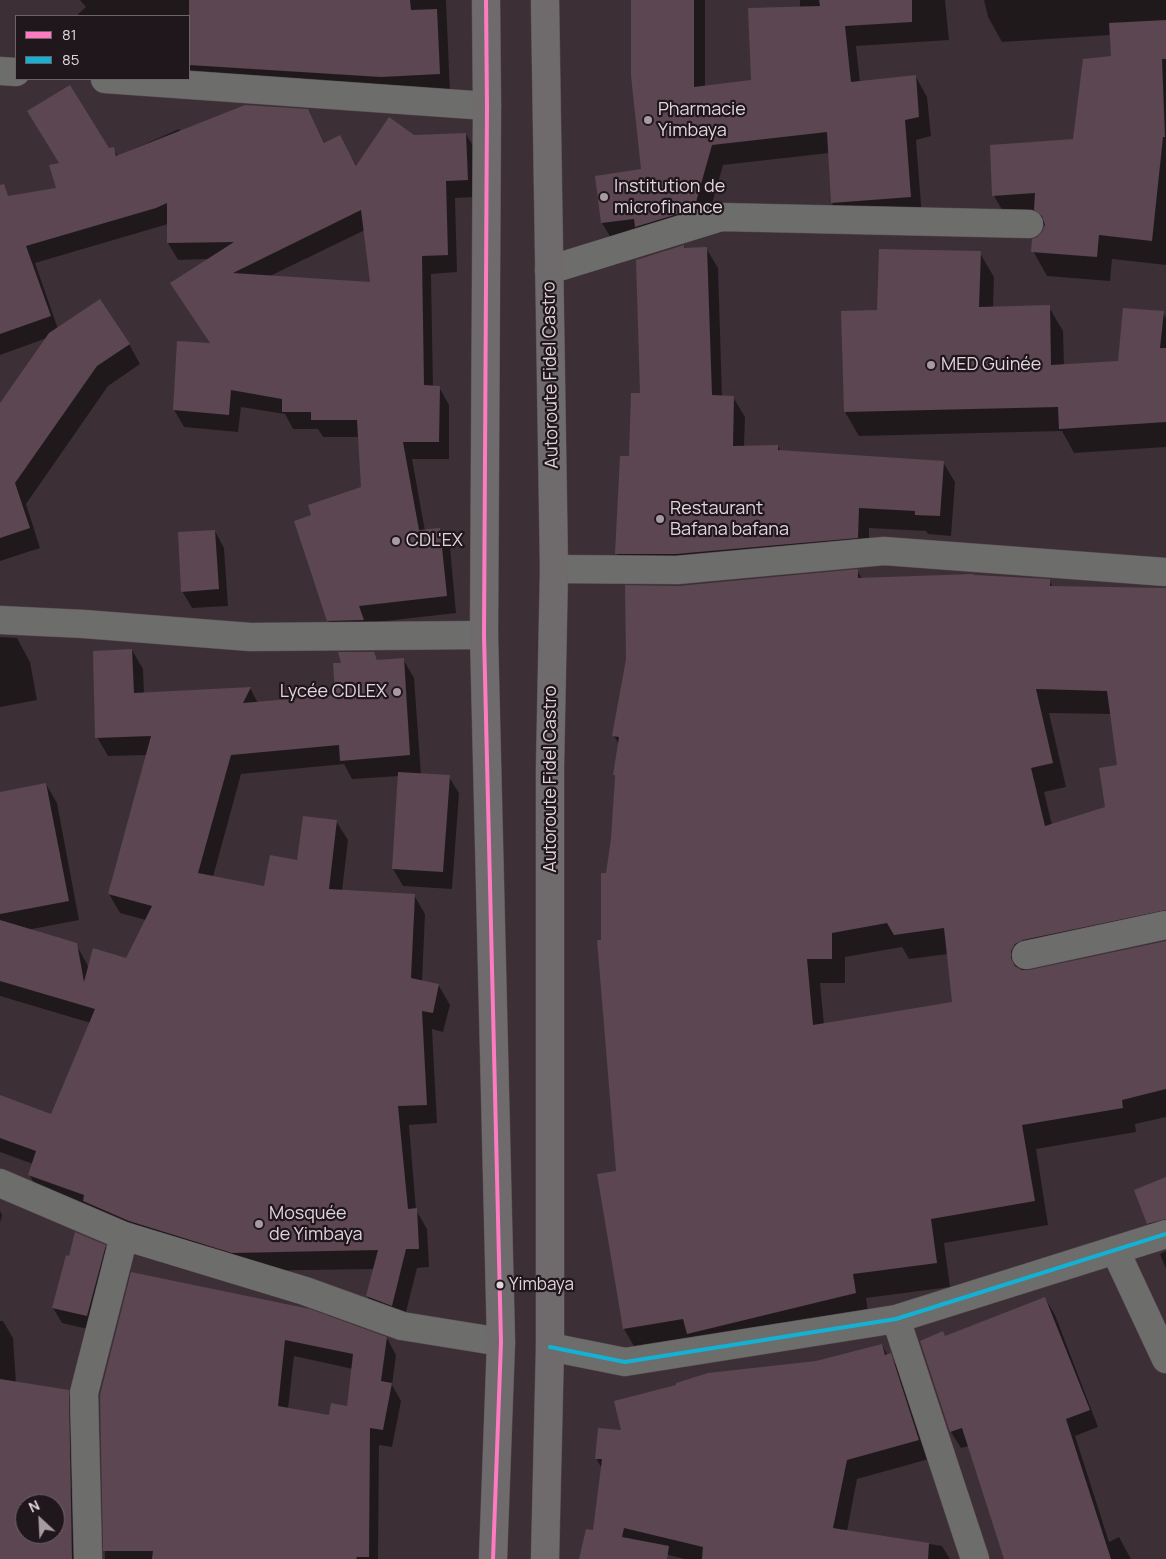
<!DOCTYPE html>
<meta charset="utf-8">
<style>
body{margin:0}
#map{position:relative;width:1166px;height:1559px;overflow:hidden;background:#3c3036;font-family:Manrope,sans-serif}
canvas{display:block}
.legend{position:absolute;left:15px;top:15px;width:175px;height:65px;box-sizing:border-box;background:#20171c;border:1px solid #6d6368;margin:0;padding:6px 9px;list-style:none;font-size:15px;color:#e1d4da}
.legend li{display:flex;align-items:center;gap:10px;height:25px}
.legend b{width:25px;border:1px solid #6d6368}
.north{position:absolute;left:15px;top:1494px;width:50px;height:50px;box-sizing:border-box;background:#20171c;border:1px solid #6d6368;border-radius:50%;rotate:335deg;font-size:14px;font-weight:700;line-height:20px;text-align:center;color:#e1d4da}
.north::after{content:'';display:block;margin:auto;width:18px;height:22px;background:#a79ba1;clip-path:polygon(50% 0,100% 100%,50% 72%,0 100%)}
</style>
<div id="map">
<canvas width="1166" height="1559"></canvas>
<ul class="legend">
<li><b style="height:6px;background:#fe7ac1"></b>81</li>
<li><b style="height:6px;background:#13b2d5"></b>85</li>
</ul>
<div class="north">N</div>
</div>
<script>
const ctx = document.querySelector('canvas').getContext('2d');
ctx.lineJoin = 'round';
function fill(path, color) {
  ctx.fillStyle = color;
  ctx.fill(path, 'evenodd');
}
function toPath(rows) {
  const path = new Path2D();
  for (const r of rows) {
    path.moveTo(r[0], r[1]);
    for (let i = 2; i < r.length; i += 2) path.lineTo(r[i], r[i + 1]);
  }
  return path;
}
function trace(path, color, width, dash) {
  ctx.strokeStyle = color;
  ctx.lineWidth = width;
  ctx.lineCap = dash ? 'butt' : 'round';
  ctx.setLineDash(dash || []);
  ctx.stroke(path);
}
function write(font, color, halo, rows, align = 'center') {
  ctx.font = font + ' Manrope,sans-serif';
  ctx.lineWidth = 4.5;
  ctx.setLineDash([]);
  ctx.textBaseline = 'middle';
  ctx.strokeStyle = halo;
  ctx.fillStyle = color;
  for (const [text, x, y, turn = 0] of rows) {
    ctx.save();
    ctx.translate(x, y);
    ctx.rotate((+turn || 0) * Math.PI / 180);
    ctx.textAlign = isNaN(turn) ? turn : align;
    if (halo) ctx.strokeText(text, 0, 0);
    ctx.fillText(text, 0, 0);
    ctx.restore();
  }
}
fill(toPath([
 [80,0,446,0,450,93,189,77,189,16,79,16,78,14,86,7],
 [632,0,705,0,705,87,752,81,800,8,800,0,945,0,949,40,856,46,860,82,916,77,927,97,931,136,916,140,922,217,844,223,832,203,829,153,723,165,705,229,614,243,602,223,642,171],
 [984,0,1166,0,1166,265,1112,259,1110,281,1047,276,1033,251,1045,227,1040,218,1008,220,994,196,1074,140,1113,58,1111,35,1002,42,988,17],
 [308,110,325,144,340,137,357,167,414,136,466,134,476,151,477,197,455,198,457,272,431,274,433,387,439,387,449,405,449,459,412,459,425,531,440,529,450,547,456,613,368,623,338,638,328,620,313,516,362,488,359,437,323,437,318,429,293,429,285,414,241,407,238,432,184,427,174,410,211,344,172,284,209,259,178,260,168,243,168,224,35,263,58,329,129,344,140,364,108,386,26,504,40,548,0,561,0,405,47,338,0,355,0,199,57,189,108,150,113,148,118,156,179,129,180,131],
 [365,230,372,284,270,276],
 [684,246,685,249,706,248,718,268,722,397,733,397,745,417,744,447,778,446,781,452,943,462,955,482,951,536,928,534,926,531,869,528,869,557,628,573,617,554,630,457,641,394],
 [980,253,994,277,993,308,1049,307,1063,331,1064,366,1119,363,1163,313,1166,318,1166,447,1074,453,1062,431,859,436,845,412,842,313,878,312],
 [215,531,224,548,228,606,192,608,182,591],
 [857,570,862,579,974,577,1049,580,1053,588,1166,589,1166,936,1030,967,1027,971,1166,942,1166,1117,1135,1124,1136,1132,1036,1149,1048,1225,944,1243,950,1287,866,1298,869,1317,638,1353,624,1329,598,1175,617,1172,603,941,607,874,612,839,615,775,619,744,614,736,678,587],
 [1049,713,1111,714,1118,766,1106,808,1052,825,1044,792,1066,787],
 [902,947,909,959,948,954,954,1003,824,1025,820,983,845,983,845,957],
 [0,637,17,638,30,662,37,700,0,707],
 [132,650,143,669,144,694,250,688,258,703,337,696,343,664,373,653,378,661,403,659,414,678,421,775,449,777,459,793,452,889,403,886,393,869,400,776,352,779,344,764,241,774,213,877,265,887,298,861,336,821,348,840,342,891,414,895,425,914,422,982,439,986,450,1005,443,1032,432,1029,437,1123,409,1125,416,1210,427,1229,429,1267,417,1268,403,1324,378,1315,367,1296,374,1269,244,1271,40,1194,29,1174,33,1164,0,1152,0,1096,52,1116,91,1023,0,996,0,793,46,784,57,803,79,920,27,930,76,944,87,964,89,970,126,959,146,920,120,913,109,894,147,755,108,756,97,737],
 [1166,1179,1166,1234,1156,1237,1148,1223],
 [0,1211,2,1215,0,1223],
 [105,1246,114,1262,96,1331,62,1323,53,1308,70,1257],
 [1166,1251,1166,1269,1160,1254],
 [132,1273,387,1338,396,1355,392,1385,401,1401,392,1447,379,1445,378,1559,105,1559,101,1395],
 [294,1356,353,1369,348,1407,330,1417,288,1409],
 [1045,1298,1055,1315,1098,1427,1075,1436,1109,1542,1119,1537,1131,1559,1005,1559,969,1446,961,1448,951,1432,945,1337],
 [0,1321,3,1321,13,1338,16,1383,68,1391,78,1408,81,1559,0,1559],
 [25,1504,55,1504,55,1534,25,1534],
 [882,1345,888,1356,890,1355,901,1374,929,1459,857,1479,847,1531,942,1546,950,1559,685,1559,635,1547,632,1559,581,1559,594,1532,602,1469,596,1458,622,1431,816,1362]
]), '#0007');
fill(toPath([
 [189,0,410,0,411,10,437,9,440,74,381,77,189,65],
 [631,0,694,0,694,87,751,80,748,8,820,6,819,0,912,0,912,22,845,26,851,82,916,75,919,117,905,120,911,197,831,203,827,132,712,145,694,209,635,227,634,219,601,223,595,176,641,169,631,76],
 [1166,20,1166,59,1162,59,1165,137,1163,137,1152,241,1099,235,1097,257,1031,252,1032,239,1037,237,1042,232,1045,225,1042,216,1034,210,1035,193,992,196,990,145,1073,139,1083,59,1111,56,1109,23],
 [70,85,109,148,114,147,116,156,245,105,308,109,324,143,340,135,356,166,389,117,414,135,466,133,468,180,446,181,448,255,422,256,424,385,440,386,439,442,403,442,419,530,440,528,447,596,359,606,364,620,327,621,294,521,311,515,308,505,361,487,357,420,311,420,311,412,282,412,282,399,231,390,229,415,173,410,177,341,210,343,170,283,234,242,167,243,167,203,156,208,26,246,51,316,0,334,0,185,4,184,8,196,56,188,49,165,59,163,27,111],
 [361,210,370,282,233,273],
 [684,245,684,248,707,247,712,395,734,396,733,446,778,445,778,450,944,461,940,516,915,515,915,511,859,508,858,538,676,554,615,554,620,456,629,456,631,393,640,393,636,260],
 [879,249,981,251,979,307,1050,305,1051,365,1118,361,1123,308,1164,311,1160,348,1166,348,1166,422,1059,429,1058,407,844,412,841,311,877,310],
 [100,299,130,344,97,366,15,483,30,528,0,538,0,403,49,333],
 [215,530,219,589,181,592,178,532],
 [858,569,858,578,973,574,974,575,1050,579,1050,586,1166,588,1166,910,1023,940,1015,944,1011,951,1011,958,1015,966,1022,970,1029,970,1166,941,1166,1089,1122,1100,1123,1108,1022,1125,1035,1201,931,1219,937,1263,853,1274,856,1293,687,1334,683,1319,623,1329,597,1174,616,1171,597,940,601,940,601,873,606,873,611,839,615,775,613,775,619,737,612,736,626,659,625,585,678,586],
 [1036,689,1107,691,1117,765,1099,768,1105,807,1045,826,1031,768,1053,763],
 [887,923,894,935,944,928,952,1002,813,1025,807,959,832,959,832,933],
 [132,649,134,693,251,687,243,703,335,695,333,663,341,663,338,652,374,652,377,660,404,658,410,755,340,761,339,745,231,755,198,873,264,886,270,855,297,860,303,816,337,820,329,889,415,894,411,978,439,984,433,1013,422,1011,427,1105,398,1106,408,1209,417,1208,419,1249,406,1249,392,1306,366,1296,378,1250,232,1253,129,1221,83,1201,84,1195,28,1175,36,1151,0,1138,0,1095,51,1114,95,1009,0,981,0,920,77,943,84,982,93,948,126,958,152,906,108,894,151,736,95,738,93,651],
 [398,772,450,775,443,872,392,869],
 [46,783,69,901,0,914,0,792],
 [1166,1177,1166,1219,1147,1224,1134,1190],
 [75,1232,106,1245,87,1316,52,1308,66,1255,69,1256],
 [131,1272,310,1309,387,1337,381,1381,392,1383,383,1430,370,1428,369,1557,357,1557,356,1559,152,1559,153,1551,103,1551,100,1395],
 [285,1340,353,1354,347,1406,331,1403,329,1415,278,1406],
 [1045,1297,1090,1410,1066,1419,1111,1559,1004,1559,962,1428,950,1432,920,1341,943,1331,945,1336],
 [882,1344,885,1355,891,1353,919,1440,847,1460,833,1528,929,1543,928,1559,702,1559,703,1547,624,1528,622,1537,669,1546,667,1559,579,1559,586,1529,593,1530,602,1459,595,1459,598,1428,621,1430,614,1401,676,1385,676,1383,708,1373,816,1361],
 [0,1379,69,1390,72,1559,0,1559],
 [25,1504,55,1504,55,1534,25,1534]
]), '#5b4651');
const minor = toPath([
 [0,71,16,72],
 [105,79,487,106],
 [549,270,721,217,1029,224],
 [554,569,677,570,884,551,1166,572],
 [0,620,84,624,250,637,484,635],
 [1026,955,1166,925],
 [0,1183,124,1236,305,1291,402,1326,501,1342],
 [1115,1250,1166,1359],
 [896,1319,975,1559],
 [550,1347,625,1362,896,1319,1166,1234],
 [88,1559,84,1393,124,1236]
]);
const highway = toPath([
 [486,0,487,106,484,635,501,1342,493,1559],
 [545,1559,550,1347,550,767,554,569,545,0]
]);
trace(minor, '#594e54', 29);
trace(highway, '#594e54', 29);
trace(minor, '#6d6d6c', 28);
trace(highway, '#6f6a6b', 28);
trace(toPath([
 [486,0,487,106,484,635,501,1342,493,1559]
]), '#fe7ac1', 4);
trace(toPath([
 [550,1347,625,1362,896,1319,1166,1234]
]), '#13b2d5', 4);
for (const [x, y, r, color] of [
 [648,120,5,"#a79ba1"],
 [604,197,5,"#a79ba1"],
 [931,365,5,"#a79ba1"],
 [660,519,5,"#a79ba1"],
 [396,541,5,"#a79ba1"],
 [397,692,5,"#a79ba1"],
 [259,1224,5,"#a79ba1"],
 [500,1285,4.5,"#e1d4da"]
]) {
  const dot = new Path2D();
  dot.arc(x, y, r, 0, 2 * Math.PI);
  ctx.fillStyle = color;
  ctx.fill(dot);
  trace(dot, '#20171c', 2);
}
write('17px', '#e1d4da', '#20171c', [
 ["Yimbaya",509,1285]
], 'left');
write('18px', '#e1d4da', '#20171c', [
 ["Pharmacie",658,110],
 ["Yimbaya",658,131],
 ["Institution de",614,187],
 ["microfinance",614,208],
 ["MED Guinée",941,365],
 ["Restaurant",670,509],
 ["Bafana bafana",670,530],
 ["CDL'EX",406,541],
 ["Lycée CDLEX",387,692,"right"],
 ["Mosquée",269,1214],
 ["de Yimbaya",269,1235]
], 'left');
write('18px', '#e1d4da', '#20171c', [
 ["Autoroute Fidel Castro",551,375,-91],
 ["Autoroute Fidel Castro",551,779,-90]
]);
</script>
